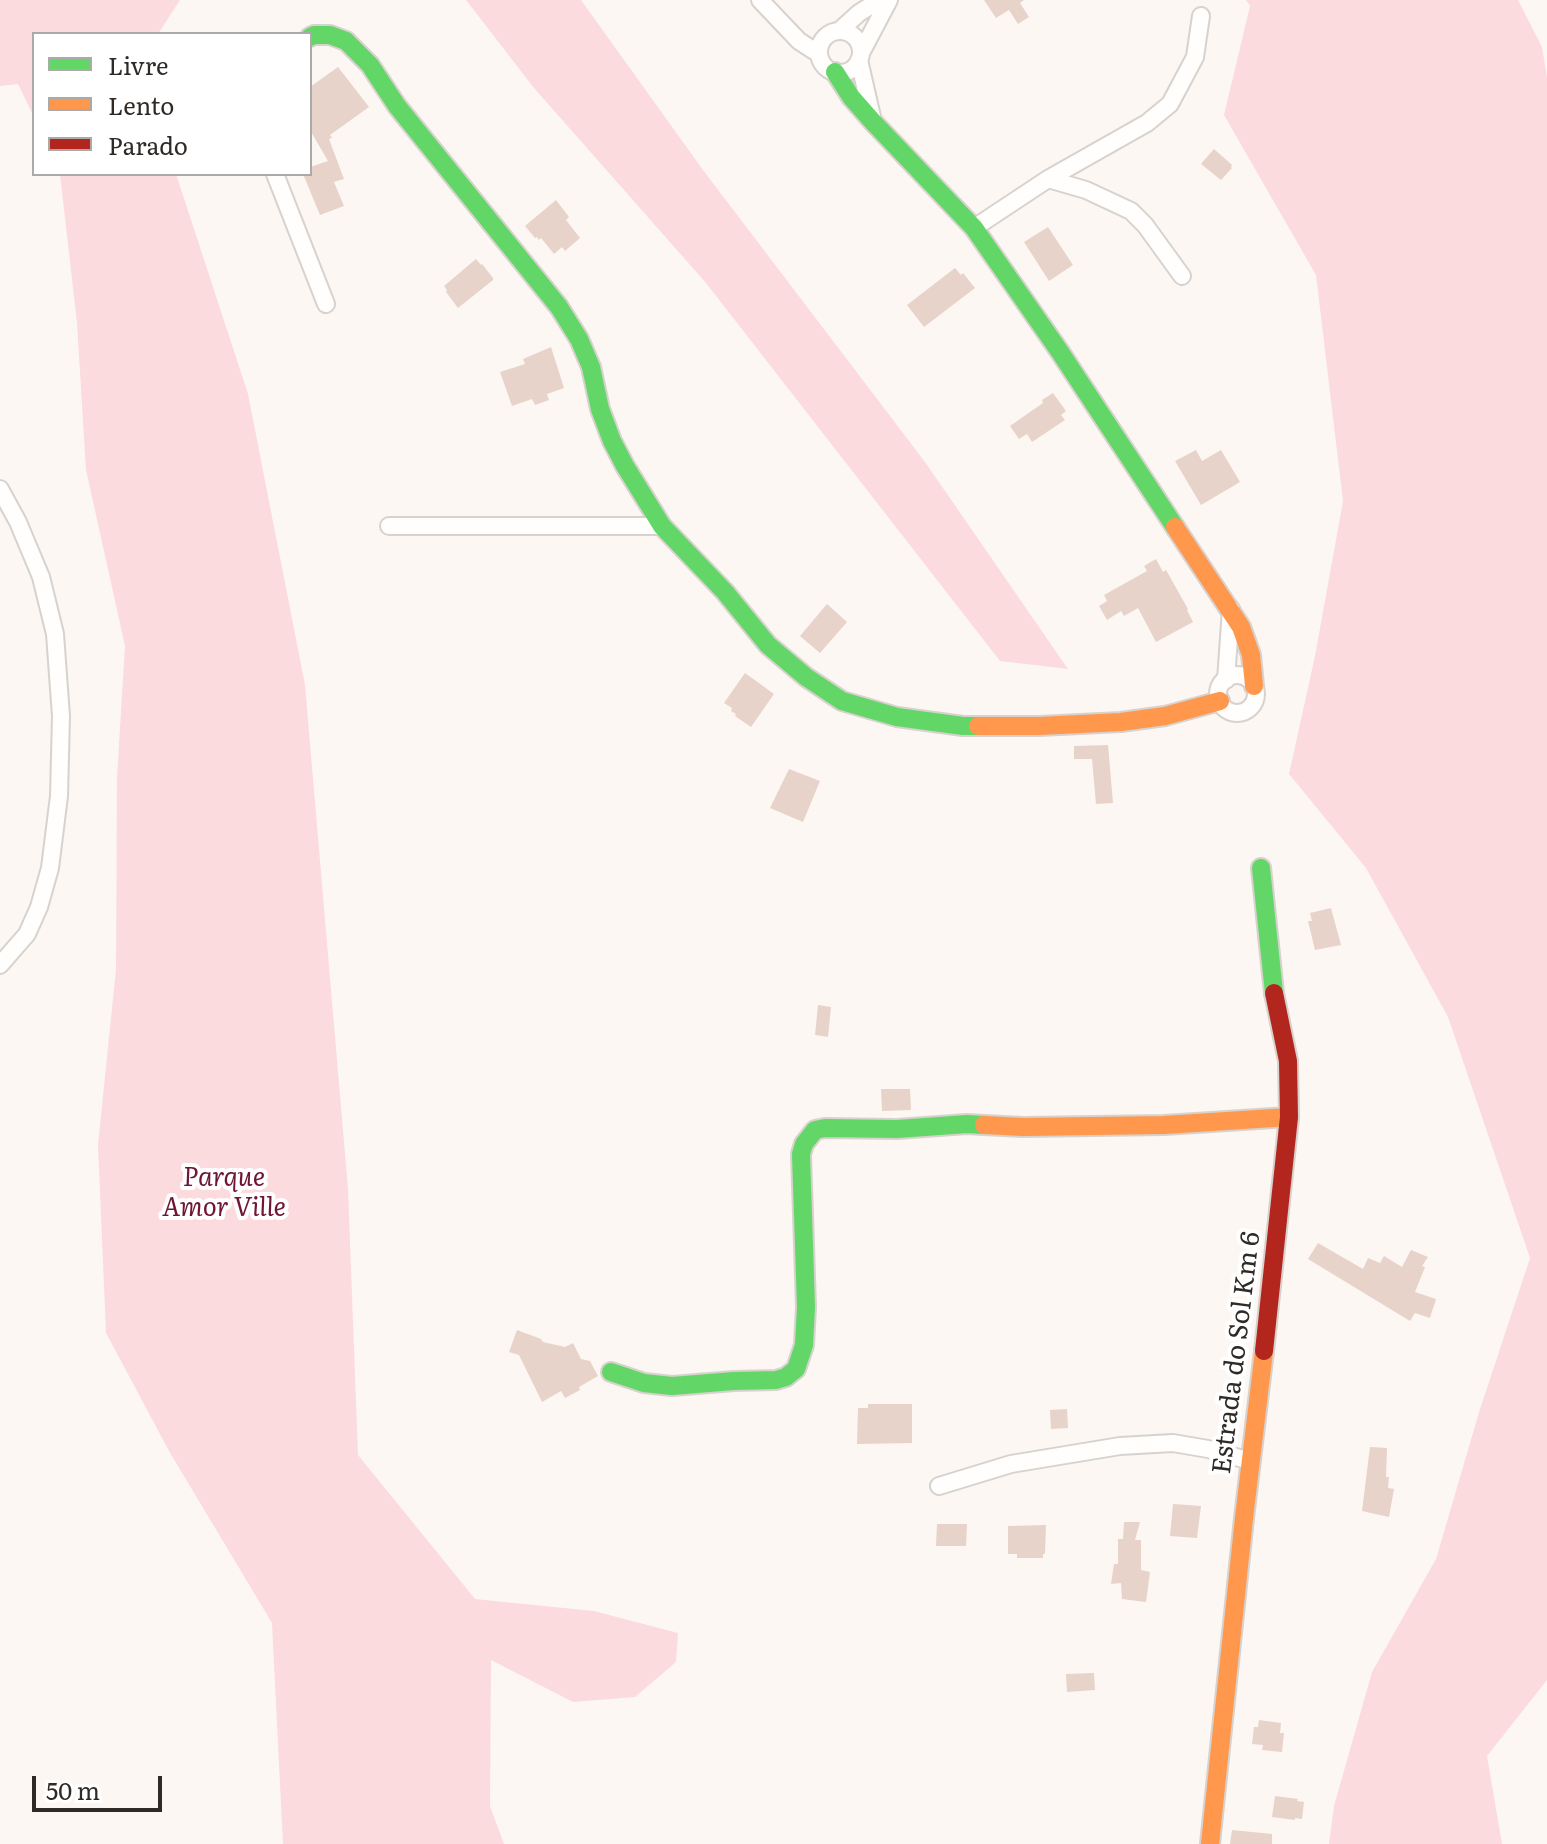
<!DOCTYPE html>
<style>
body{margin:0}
#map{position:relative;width:1547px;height:1844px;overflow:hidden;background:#fcf7f2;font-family:Literata,serif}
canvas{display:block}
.legend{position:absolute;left:32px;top:32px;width:280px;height:144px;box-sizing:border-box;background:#fff;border:2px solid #acaaa8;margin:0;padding:10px 14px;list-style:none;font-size:24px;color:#2f2a25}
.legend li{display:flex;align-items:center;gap:16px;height:40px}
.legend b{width:40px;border:2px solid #acaaa8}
.scale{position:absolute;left:32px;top:1776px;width:130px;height:36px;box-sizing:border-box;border:4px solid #2f2a25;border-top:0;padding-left:10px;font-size:24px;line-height:28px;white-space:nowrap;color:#2f2a25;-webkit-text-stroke:6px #fff;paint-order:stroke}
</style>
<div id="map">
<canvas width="1547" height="1844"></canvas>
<ul class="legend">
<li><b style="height:10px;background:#63d668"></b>Livre</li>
<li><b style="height:10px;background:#ff974d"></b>Lento</li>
<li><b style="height:10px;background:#b3261e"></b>Parado</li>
</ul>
<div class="scale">50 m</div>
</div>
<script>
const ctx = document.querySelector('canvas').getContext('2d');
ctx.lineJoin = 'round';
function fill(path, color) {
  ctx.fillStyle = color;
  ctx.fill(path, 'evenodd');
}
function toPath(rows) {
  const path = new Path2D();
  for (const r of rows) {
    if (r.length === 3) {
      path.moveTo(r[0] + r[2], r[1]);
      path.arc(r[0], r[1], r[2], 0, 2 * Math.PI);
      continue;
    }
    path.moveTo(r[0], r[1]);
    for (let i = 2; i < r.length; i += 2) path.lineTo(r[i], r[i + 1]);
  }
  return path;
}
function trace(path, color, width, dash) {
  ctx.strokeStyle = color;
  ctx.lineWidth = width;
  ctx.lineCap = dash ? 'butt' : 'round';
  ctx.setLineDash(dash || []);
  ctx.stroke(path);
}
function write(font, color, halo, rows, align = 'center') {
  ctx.font = font + ' Literata,serif';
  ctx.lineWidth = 8;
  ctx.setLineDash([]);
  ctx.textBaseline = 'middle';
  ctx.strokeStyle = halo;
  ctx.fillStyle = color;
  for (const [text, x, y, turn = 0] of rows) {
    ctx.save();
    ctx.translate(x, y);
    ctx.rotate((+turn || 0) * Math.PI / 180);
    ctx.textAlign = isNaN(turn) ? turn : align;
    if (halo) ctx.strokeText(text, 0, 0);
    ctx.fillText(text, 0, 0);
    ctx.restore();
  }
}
fill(toPath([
 [0,0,180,0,158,34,34,34,34,117,18,84,0,86],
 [466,0,581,0,703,170,925,462,1068,669,1000,661,706,283,534,88],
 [1246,0,1518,0,1542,47,1547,77,1547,1680,1487,1756,1502,1844,1329,1844,1334,1806,1372,1672,1436,1559,1480,1409,1530,1258,1448,1017,1366,868,1289,774,1315,656,1343,501,1316,275,1224,115,1250,6],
 [60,174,176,174,248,394,305,685,348,1189,358,1455,475,1599,594,1611,678,1633,676,1662,635,1697,573,1702,491,1660,490,1806,504,1844,283,1844,272,1623,169,1451,106,1333,98,1145,116,969,117,777,125,646,86,470,77,323]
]), '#fcdbde');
fill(toPath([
 [984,0,1024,0,1020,3,1029,17,1018,24,1009,10,996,18],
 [338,67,369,107,330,135,332,138,329,139,344,179,334,182,344,206,320,215,303,174,310,174,310,167,328,161,310,130,310,87],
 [1214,149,1232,165,1231,167,1232,168,1221,180,1201,164],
 [556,200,569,217,566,220,580,238,565,251,562,247,554,254,541,238,539,240,537,237,535,238,525,226],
 [1048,227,1073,265,1049,281,1024,242],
 [476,259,481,265,482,264,493,278,493,280,458,308,446,292,447,290,444,286],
 [955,268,961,275,963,273,975,288,924,327,907,305],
 [551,347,564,388,547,394,549,400,535,405,532,399,512,406,500,372,525,364,523,359],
 [1053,393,1066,411,1061,415,1065,420,1032,442,1027,434,1019,439,1010,426,1043,403,1042,400],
 [1196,450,1202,461,1221,450,1240,482,1201,505,1175,461],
 [1156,559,1163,572,1166,570,1188,609,1187,610,1193,622,1156,642,1138,608,1124,616,1121,611,1107,620,1099,606,1107,601,1104,595,1147,571,1144,566],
 [827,604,847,622,820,653,800,636],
 [745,673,774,694,751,727,735,716,736,714,731,711,732,708,724,703],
 [1108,745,1113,803,1096,804,1092,759,1074,759,1074,746],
 [789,769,820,781,803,822,770,808],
 [1331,908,1341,945,1315,950,1308,921,1312,921,1310,913],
 [818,1005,831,1007,828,1037,815,1035],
 [881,1089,910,1089,911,1110,882,1111],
 [1318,1243,1363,1269,1368,1258,1380,1263,1384,1256,1402,1267,1411,1250,1428,1257,1422,1266,1425,1267,1415,1292,1436,1299,1430,1318,1415,1313,1410,1321,1308,1259],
 [517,1330,541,1339,543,1342,565,1347,573,1343,581,1359,590,1361,598,1376,579,1387,580,1390,565,1398,561,1391,542,1402,519,1355,509,1352],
 [868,1404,912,1404,912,1443,857,1444,858,1408,868,1408],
 [1067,1409,1068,1428,1051,1429,1050,1410],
 [1370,1447,1387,1448,1386,1477,1389,1477,1388,1488,1394,1489,1389,1517,1362,1511],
 [1173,1504,1201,1506,1197,1538,1170,1536],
 [1124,1522,1140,1522,1135,1540,1141,1540,1141,1570,1150,1572,1146,1602,1122,1599,1121,1583,1111,1584,1114,1564,1118,1564,1118,1539,1123,1539],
 [937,1524,967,1524,966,1546,936,1546],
 [1046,1525,1045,1554,1043,1554,1043,1558,1017,1558,1017,1554,1008,1554,1008,1526],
 [1094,1673,1095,1690,1067,1692,1066,1674],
 [1259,1720,1281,1723,1280,1733,1284,1733,1282,1752,1262,1750,1263,1745,1252,1744,1254,1727,1258,1727],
 [1275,1796,1298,1799,1297,1801,1304,1802,1302,1819,1295,1818,1295,1820,1272,1817],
 [1232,1830,1272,1834,1272,1844,1230,1844]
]), '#e7d3ca');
const street = toPath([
 [760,0,799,41,819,54],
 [839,31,859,13,870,6,888,0],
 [840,52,21],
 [861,53,889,0],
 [859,60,873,121],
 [275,174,326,304],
 [1048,179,1086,190,1131,211,1145,225,1182,276],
 [974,228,1048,179,1147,123,1170,104,1195,57,1201,16],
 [0,489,18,522,41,577,55,634,61,716,59,796,50,868,39,907,27,934,0,965],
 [389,526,662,526],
 [1237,694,19],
 [1226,680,1231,609],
 [939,1486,1011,1464,1120,1446,1173,1443,1208,1449,1250,1461]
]);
const fast = toPath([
 [310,37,314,35,330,35,346,41,370,65,397,106,559,307,579,339,591,367,600,409,612,441,625,466,662,526,725,592,768,645,806,677,842,701,897,717,963,726,978,726],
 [835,72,851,97,873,122,974,228,1060,352,1175,527],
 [1261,868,1274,993],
 [611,1372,644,1383,672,1386,734,1381,776,1380,786,1377,796,1369,804,1345,806,1307,801,1154,804,1144,815,1130,825,1128,897,1129,967,1124,984,1125]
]);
const slow = toPath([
 [1175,527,1241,627,1251,655,1254,686],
 [978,726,1039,726,1121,722,1165,716,1220,701],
 [984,1125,1023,1127,1164,1125,1289,1117],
 [1210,1844,1244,1518,1264,1351]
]);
const jam = toPath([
 [1264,1351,1289,1117,1288,1061,1274,993]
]);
trace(street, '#d7d2cd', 20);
trace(fast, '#d7d2cd', 22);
trace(slow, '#d7d2cd', 22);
trace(jam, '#d7d2cd', 22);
trace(street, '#fffefd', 16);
trace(fast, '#63d668', 18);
trace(slow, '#ff974d', 18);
trace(jam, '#b3261e', 18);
write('italic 26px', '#6e1633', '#fff', [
 ["Parque",224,1178],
 ["Amor Ville",224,1208]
]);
write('26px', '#2f2a25', '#fff', [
 ["Estrada do Sol Km 6",1237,1353,-83]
]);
</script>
